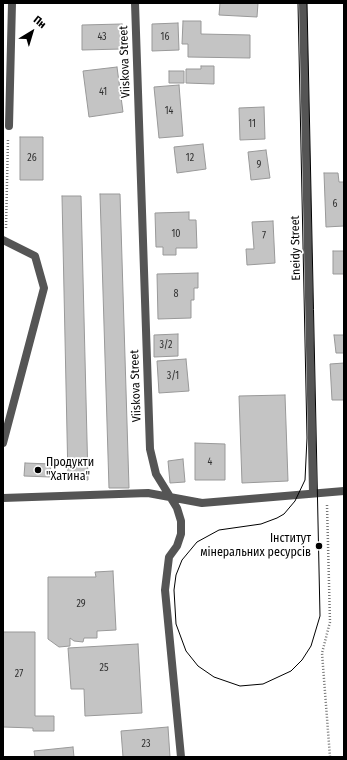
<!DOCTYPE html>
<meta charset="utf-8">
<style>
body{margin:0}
#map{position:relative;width:347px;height:760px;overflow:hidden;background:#fff;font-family:"Fira Sans Condensed",sans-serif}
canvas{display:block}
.frame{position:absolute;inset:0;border:4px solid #000;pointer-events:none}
.north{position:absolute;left:12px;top:12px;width:40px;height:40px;-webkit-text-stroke:3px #fff;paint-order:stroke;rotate:38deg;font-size:11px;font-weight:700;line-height:16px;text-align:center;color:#000}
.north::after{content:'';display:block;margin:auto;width:14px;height:18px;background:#000;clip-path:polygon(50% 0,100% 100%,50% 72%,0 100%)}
</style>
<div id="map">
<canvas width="347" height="760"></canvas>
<div class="frame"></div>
<div class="north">Пн</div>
</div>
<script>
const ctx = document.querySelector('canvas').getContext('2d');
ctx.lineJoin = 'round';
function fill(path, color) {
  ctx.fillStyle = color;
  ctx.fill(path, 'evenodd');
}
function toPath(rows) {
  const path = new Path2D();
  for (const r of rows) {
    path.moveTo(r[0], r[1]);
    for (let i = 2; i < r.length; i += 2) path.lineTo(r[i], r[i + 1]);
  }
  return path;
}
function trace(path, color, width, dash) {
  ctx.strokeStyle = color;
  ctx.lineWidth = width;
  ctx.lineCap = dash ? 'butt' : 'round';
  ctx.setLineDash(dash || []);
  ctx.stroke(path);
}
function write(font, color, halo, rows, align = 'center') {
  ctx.font = font + ' "Fira Sans Condensed",sans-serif';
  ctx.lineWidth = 3.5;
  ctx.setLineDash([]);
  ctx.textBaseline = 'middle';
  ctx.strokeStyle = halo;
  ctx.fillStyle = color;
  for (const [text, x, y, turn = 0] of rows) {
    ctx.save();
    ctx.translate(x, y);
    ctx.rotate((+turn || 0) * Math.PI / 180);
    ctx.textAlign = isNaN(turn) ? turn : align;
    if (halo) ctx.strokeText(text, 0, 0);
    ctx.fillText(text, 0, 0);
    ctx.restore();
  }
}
const building = toPath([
 [220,3,258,3,257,17,219,15,220,3],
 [183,21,201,21,201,34,250,35,250,58,188,57,188,44,182,44,183,21],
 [178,23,179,50,152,51,152,24,178,23],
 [122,24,122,49,82,50,82,25,122,24],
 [201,66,214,66,214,84,186,83,186,69,201,69,201,66],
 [117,67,123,112,89,117,83,71,117,67],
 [169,71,184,71,184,83,169,83,169,71],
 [179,85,183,136,159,138,154,87,179,85],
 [264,107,265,139,240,140,239,108,264,107],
 [20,137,43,137,43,180,20,180,20,137],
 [203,144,206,169,177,173,174,147,203,144],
 [266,150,270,178,251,180,248,152,266,150],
 [324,173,338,173,339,182,344,182,344,226,326,227,324,173],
 [100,194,120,194,129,488,109,488,100,194],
 [62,196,81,196,88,480,68,480,62,196],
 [189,212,189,220,196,220,197,248,176,248,176,255,163,255,163,247,156,247,155,213,189,212],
 [273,221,275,263,247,265,246,249,254,249,252,222,273,221],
 [333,251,344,251,344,274,333,274,333,251],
 [198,273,198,288,194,288,194,300,191,300,191,318,158,319,157,274,198,273],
 [178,334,178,356,154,357,154,335,178,334],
 [334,335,344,335,344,353,336,353,334,335],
 [186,359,189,391,159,393,157,361,186,359],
 [344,363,344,400,332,400,330,364,344,363],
 [285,395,288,481,242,483,239,396,285,395],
 [195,443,225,444,225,480,195,480,195,443],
 [183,459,185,482,170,483,168,461,183,459],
 [25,463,51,464,50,477,24,476,25,463],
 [113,571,116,630,97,631,97,638,84,638,83,642,74,641,70,638,70,646,59,647,48,639,48,577,96,577,95,572,113,571],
 [3,632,35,632,35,716,54,716,54,731,33,731,33,728,3,727,3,632],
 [138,644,142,713,85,716,84,689,71,689,68,648,138,644],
 [168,727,170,757,123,757,121,731,168,727],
 [73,747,74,757,35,757,34,751,73,747]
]);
fill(building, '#c4c4c4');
trace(building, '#999', 1);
trace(toPath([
 [6,228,8,139],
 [327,505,330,622,322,653,330,757]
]), '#777', 2.5, [1, 2]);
trace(toPath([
 [3,240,35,256,44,288,3,443]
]), '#555', 8);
trace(toPath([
 [303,3,313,493]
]), '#555', 8);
trace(toPath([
 [135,3,150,449,156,474,177,508,181,521,181,534,177,546,169,557,165,590,181,757],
 [9,126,12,3],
 [3,498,148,493,202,503,344,491]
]), '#555', 8);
trace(toPath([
 [298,3,307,438,305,480,295,501,284,514,277,518,261,524,219,530,197,542,182,560,176,575,174,590,176,624,186,651,198,666,214,677,240,686,263,684,291,671,302,660,311,646,320,616,307,3]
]), '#000', 1);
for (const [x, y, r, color] of [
 [38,470,4,"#000"],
 [319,546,4,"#000"]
]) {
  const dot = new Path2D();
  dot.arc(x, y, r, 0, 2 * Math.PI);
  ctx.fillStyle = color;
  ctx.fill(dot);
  trace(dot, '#fff', 1.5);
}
write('10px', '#313131', null, [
 ["43",102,37],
 ["16",165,37],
 ["41",103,92],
 ["14",169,111],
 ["11",252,124],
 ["26",32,158],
 ["12",190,158],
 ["9",259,165],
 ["6",335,204],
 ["10",176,234],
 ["7",264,236],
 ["8",176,294],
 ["3/2",166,345],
 ["3/1",173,376],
 ["4",210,462],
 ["29",81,604],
 ["25",104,668],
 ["27",19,674],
 ["23",146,744]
]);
write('12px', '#000', '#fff', [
 ["Viiskova Street",125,62,-92],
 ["Eneidy Street",296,248,-91],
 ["Viiskova Street",136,386,-92]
]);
write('12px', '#000', '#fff', [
 ["Продукти",46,463],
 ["\"Хатина\"",46,477],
 ["Інститут",311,539,"right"],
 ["мінеральних ресурсів",311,553,"right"]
], 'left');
</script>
